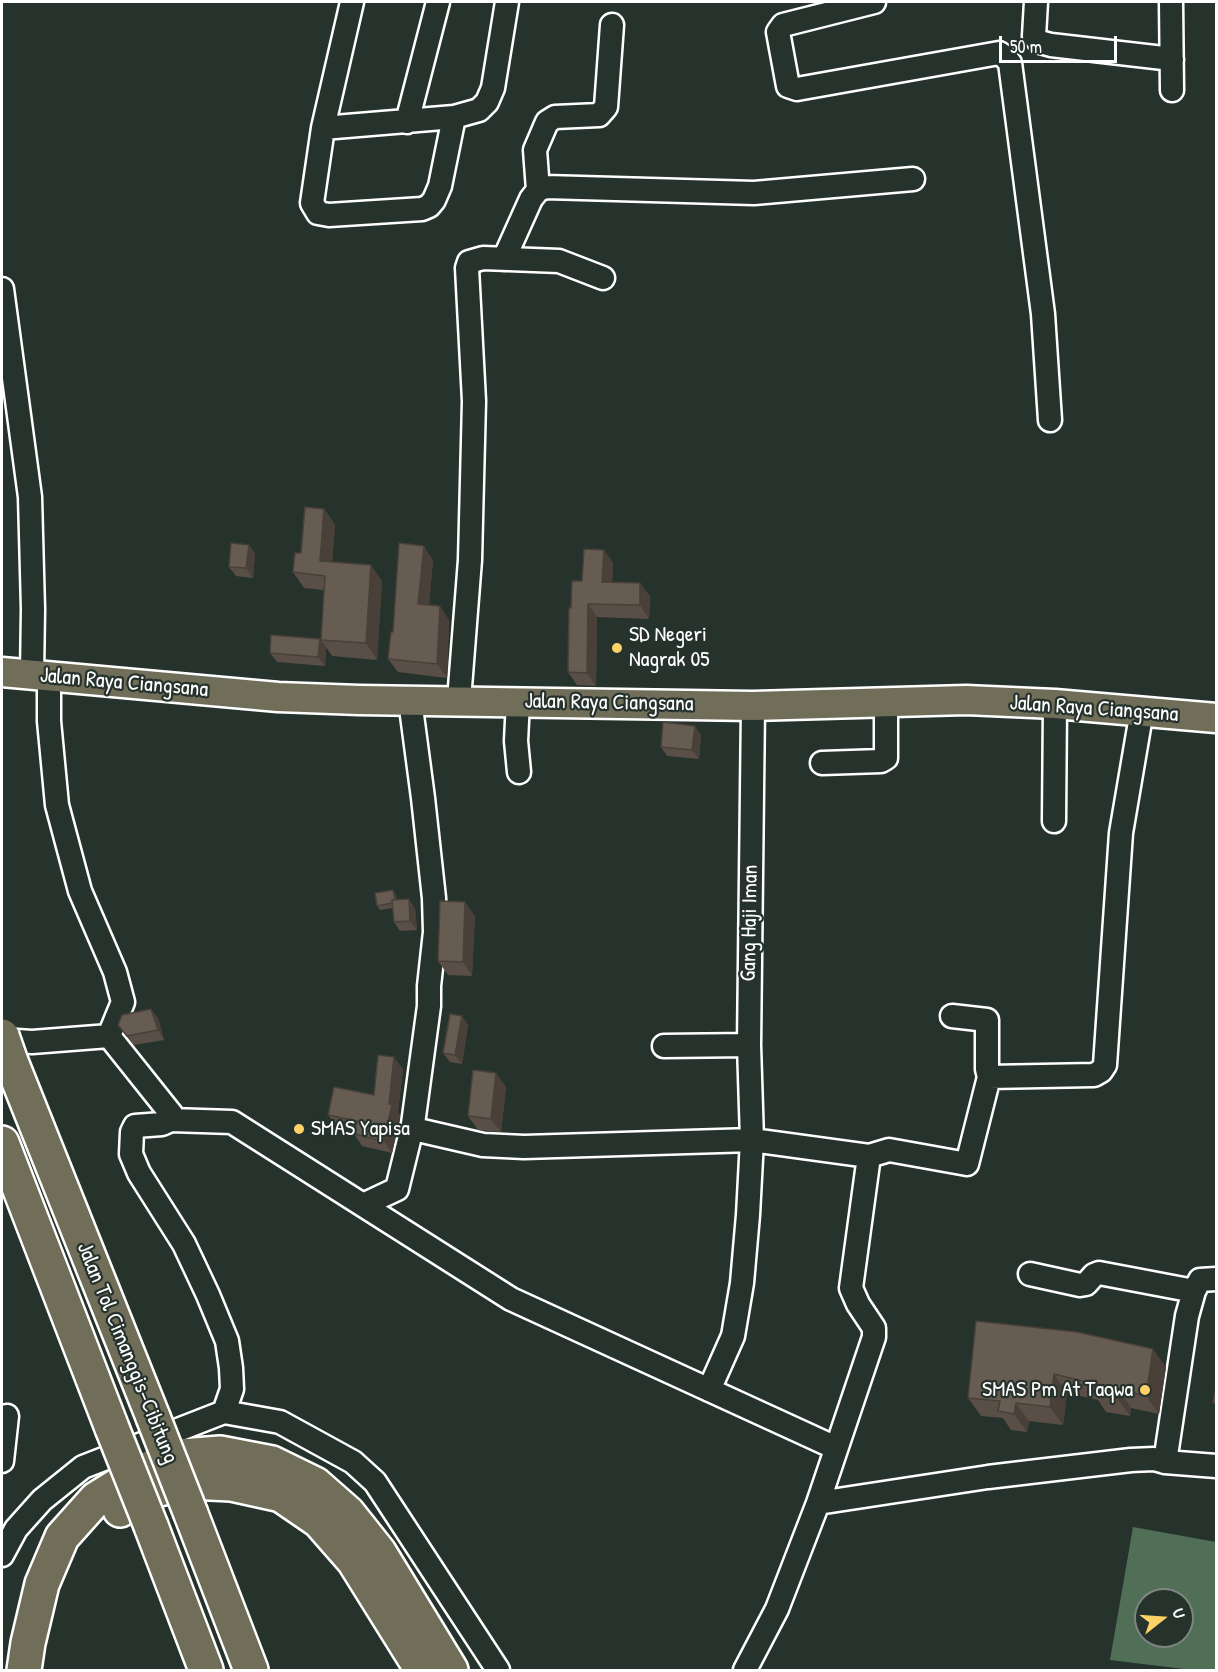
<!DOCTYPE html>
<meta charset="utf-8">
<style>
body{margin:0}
#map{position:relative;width:1218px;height:1672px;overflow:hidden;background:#26332d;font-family:"Patrick Hand",sans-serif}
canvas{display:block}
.frame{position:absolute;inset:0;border:3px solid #fff;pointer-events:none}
.north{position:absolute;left:1134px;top:1588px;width:60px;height:60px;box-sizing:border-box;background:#26332d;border:2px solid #7d8581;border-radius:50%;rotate:73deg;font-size:16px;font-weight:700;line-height:24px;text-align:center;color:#fff}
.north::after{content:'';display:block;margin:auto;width:21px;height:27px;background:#ffd166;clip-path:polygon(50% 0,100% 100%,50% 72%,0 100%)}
.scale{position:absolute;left:999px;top:36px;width:118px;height:27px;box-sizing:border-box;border:3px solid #fff;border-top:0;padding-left:8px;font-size:18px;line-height:21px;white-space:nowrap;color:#fff;-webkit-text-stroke:4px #26332d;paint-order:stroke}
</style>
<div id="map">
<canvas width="1218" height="1672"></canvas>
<div class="frame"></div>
<div class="north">U</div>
<div class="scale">50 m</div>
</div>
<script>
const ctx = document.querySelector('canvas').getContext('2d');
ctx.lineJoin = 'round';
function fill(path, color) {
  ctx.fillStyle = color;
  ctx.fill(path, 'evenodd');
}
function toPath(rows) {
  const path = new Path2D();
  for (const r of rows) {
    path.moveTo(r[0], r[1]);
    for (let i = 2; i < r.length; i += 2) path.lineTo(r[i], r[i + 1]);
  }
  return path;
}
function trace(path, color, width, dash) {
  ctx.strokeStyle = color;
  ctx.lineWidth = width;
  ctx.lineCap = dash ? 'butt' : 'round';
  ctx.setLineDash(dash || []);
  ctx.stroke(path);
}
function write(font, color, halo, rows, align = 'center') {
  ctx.font = font + ' "Patrick Hand",sans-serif';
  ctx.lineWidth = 4.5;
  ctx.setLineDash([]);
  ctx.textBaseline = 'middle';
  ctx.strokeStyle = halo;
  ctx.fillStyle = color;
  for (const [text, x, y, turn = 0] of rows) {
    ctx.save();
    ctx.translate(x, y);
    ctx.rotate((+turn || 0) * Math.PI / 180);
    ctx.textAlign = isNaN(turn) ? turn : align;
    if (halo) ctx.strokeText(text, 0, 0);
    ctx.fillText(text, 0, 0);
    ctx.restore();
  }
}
fill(toPath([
 [1133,1527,1216,1542,1216,1670,1192,1670,1110,1660],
 [1146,1600,1182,1600,1182,1636,1146,1636]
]), '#516e57');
const minor = toPath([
 [874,2,783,25,778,32,788,86,797,89,999,53,1005,57,1010,63,1043,314,1050,420],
 [1036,2,1034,36,1040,42,1051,45,1172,59],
 [1171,2,1172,90],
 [454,117,440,186,434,200,429,206,422,209,329,215,318,213,312,203,323,128,454,117,479,110,487,102,493,88,507,2],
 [407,122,438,2],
 [323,128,352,2],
 [538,190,535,150,547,122,555,117,599,115,606,107,612,25],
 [504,259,531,199,538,190,546,187,754,193,913,179],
 [2,289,30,497,33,609,32,675],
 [49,676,49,721,57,805,80,891,115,972,123,1002,109,1036],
 [410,700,423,798,434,898,435,932,429,986,429,1006,413,1124,418,1130,483,1145,524,1147,752,1140,869,1156,889,1150,967,1164,989,1077,987,1069,987,1020,952,1016],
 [459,700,470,560,474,401,467,268,469,262,483,258,559,261,603,278],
 [518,701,516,741,519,772],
 [822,763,881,761,886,758,886,702],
 [1054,821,1055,704],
 [109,1036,172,1115,171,1120],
 [2,1040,32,1042,109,1036],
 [664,1046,749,1045],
 [989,1077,1094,1075,1101,1071,1105,1065,1121,833,1142,710],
 [363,1205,397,1189,413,1124],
 [1030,1274,1080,1285,1086,1284,1094,1275,1099,1273,1194,1291],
 [709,1390,733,1336,742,1283,748,1215,752,1140,749,1045,753,706],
 [224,1412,232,1389,231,1368,227,1341,208,1295,184,1244,139,1173,131,1154,132,1132,135,1126,162,1124,171,1120,232,1122,511,1299,836,1448],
 [2,1461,7,1416],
 [1165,1462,1216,1466],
 [818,1503,874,1337,874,1328,858,1304,851,1288,869,1156],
 [2,1555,16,1529,42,1500,83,1467,224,1412,280,1422,353,1462,375,1482,498,1670],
 [745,1670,777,1609,818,1503,988,1477,1131,1460,1154,1459,1165,1462,1187,1316,1194,1291,1200,1280,1216,1279]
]);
const major = toPath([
 [2,672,278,697,359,700,753,706,966,700,1055,704,1216,718]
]);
const highway = toPath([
 [10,1059,153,1417],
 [2,1143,112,1428],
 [120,1510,151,1491,190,1482,231,1484,281,1495,319,1521,354,1561,422,1670],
 [191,1514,251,1670],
 [151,1526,206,1670],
 [24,1670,28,1643,42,1584,62,1537,96,1499,141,1471,182,1456,220,1453,272,1463,315,1484,348,1513,379,1552,451,1670]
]);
trace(minor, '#fff', 27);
trace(major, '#fff', 33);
trace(highway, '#fff', 38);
trace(minor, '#26332d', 22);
trace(major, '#706e59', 28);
trace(highway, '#706e59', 33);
const highwayBridge = toPath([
 [2,1036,10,1059],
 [153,1417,191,1514],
 [112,1428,151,1526]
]);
trace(highwayBridge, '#fff', 38, []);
trace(highwayBridge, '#706e59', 33);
fill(toPath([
 [324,509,335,525,332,562,382,581,377,660,332,656,321,640,324,590,304,588,293,572,301,553],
 [249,545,255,554,253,578,236,576,229,567],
 [604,550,613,563,612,582,650,596,649,619,597,617,596,686,577,685,568,672,571,608,582,581],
 [433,560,429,605,449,620,447,678,398,672,388,659,393,632],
 [320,639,326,648,325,666,277,662,270,653],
 [701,735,699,759,667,756,661,747],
 [396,895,397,900,415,908,417,930,400,931,394,922,393,908,380,910,377,906],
 [475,916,472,976,448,975,438,961],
 [462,1016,468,1025,462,1064,450,1062,443,1053],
 [158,1018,164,1040,134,1045,118,1025],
 [403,1069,398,1112,400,1116,392,1153,362,1146,354,1134,355,1130,337,1127,328,1115,374,1095],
 [506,1087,501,1132,478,1130,468,1116],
 [976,1321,1166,1367,1159,1414,1131,1408,1130,1416,1106,1412,1098,1400,1067,1393,1063,1425,1029,1421,1027,1432,1011,1430,1003,1418,981,1416,968,1398]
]), '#594f47');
fill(toPath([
 [324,509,335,525,331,577,320,561],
 [249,545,255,554,253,578,246,568],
 [424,546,433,560,428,618,418,604],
 [604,550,613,563,612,595,602,582],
 [371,565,382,581,377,660,366,643],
 [640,583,650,596,649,619,640,605],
 [588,604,597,617,596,686,587,673],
 [440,606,449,620,447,678,437,664],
 [320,639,326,648,325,666,318,657],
 [695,726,701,735,699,759,692,750],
 [393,890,396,895,398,907,395,903],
 [409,899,415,908,417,930,410,921],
 [465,902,475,916,472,976,463,962],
 [151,1009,158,1018,164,1040,158,1030],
 [462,1016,468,1025,462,1064,455,1055],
 [394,1057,403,1069,398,1112,400,1116,392,1153,384,1141],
 [496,1073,506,1087,501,1132,491,1119],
 [1153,1349,1166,1367,1159,1414,1146,1396],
 [1054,1374,1067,1393,1063,1425,1050,1407],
 [1119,1389,1131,1408,1130,1416,1117,1398],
 [1016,1403,1029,1421,1027,1432,1014,1414]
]), '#484039');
const building = toPath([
 [305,507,324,509,320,561,371,565,366,643,321,640,325,576,293,572,295,553,301,553,305,507],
 [231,543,249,545,246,568,229,567,231,543],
 [399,543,424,546,418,604,440,606,437,664,388,659,391,632,393,632,399,543],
 [584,549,604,550,602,582,640,583,640,605,588,604,587,673,568,672,569,608,571,608,572,581,582,581,584,549],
 [271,635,320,639,318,657,270,653,271,635],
 [663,722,695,726,692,750,661,747,663,722],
 [393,890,395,900,392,900,392,903,377,906,375,893,393,890],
 [409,899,410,921,394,922,392,900,409,899],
 [440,901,465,902,463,962,438,961,440,901],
 [151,1009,158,1030,127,1036,118,1025,122,1015,151,1009],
 [450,1014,462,1016,455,1055,443,1053,450,1014],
 [378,1055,394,1057,389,1104,392,1104,384,1141,354,1134,357,1121,328,1115,334,1087,374,1095,378,1055],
 [473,1070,496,1073,491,1119,468,1116,473,1070],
 [976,1321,1077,1332,1153,1349,1146,1396,1119,1389,1117,1398,1093,1393,1095,1384,1054,1374,1050,1407,1016,1403,1014,1414,998,1411,1000,1401,968,1398,976,1321],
 [1216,1387,1216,1403,1213,1403,1216,1387]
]);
fill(building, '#675c52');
trace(building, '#484039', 1.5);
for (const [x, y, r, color] of [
 [617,648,6,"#ffd166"],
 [299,1129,6,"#ffd166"],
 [1145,1390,6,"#ffd166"]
]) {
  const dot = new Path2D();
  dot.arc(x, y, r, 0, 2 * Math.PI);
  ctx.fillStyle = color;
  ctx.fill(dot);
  trace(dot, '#26332d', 2);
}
write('22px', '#fff', '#26332d', [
 ["SD Negeri",629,635],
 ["Nagrak 05",629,660],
 ["SMAS Yapisa",311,1129],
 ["SMAS Pm At Taqwa",1133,1390,"right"]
], 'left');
write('22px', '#fff', '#26332d', [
 ["Jalan Raya Ciangsana",124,683,5],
 ["Jalan Raya Ciangsana",609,703,1],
 ["Jalan Raya Ciangsana",1094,709,4],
 ["Gang Haji Iman",750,923,-89],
 ["Jalan Tol Cimanggis–Cibitung",127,1353,68]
]);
</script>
